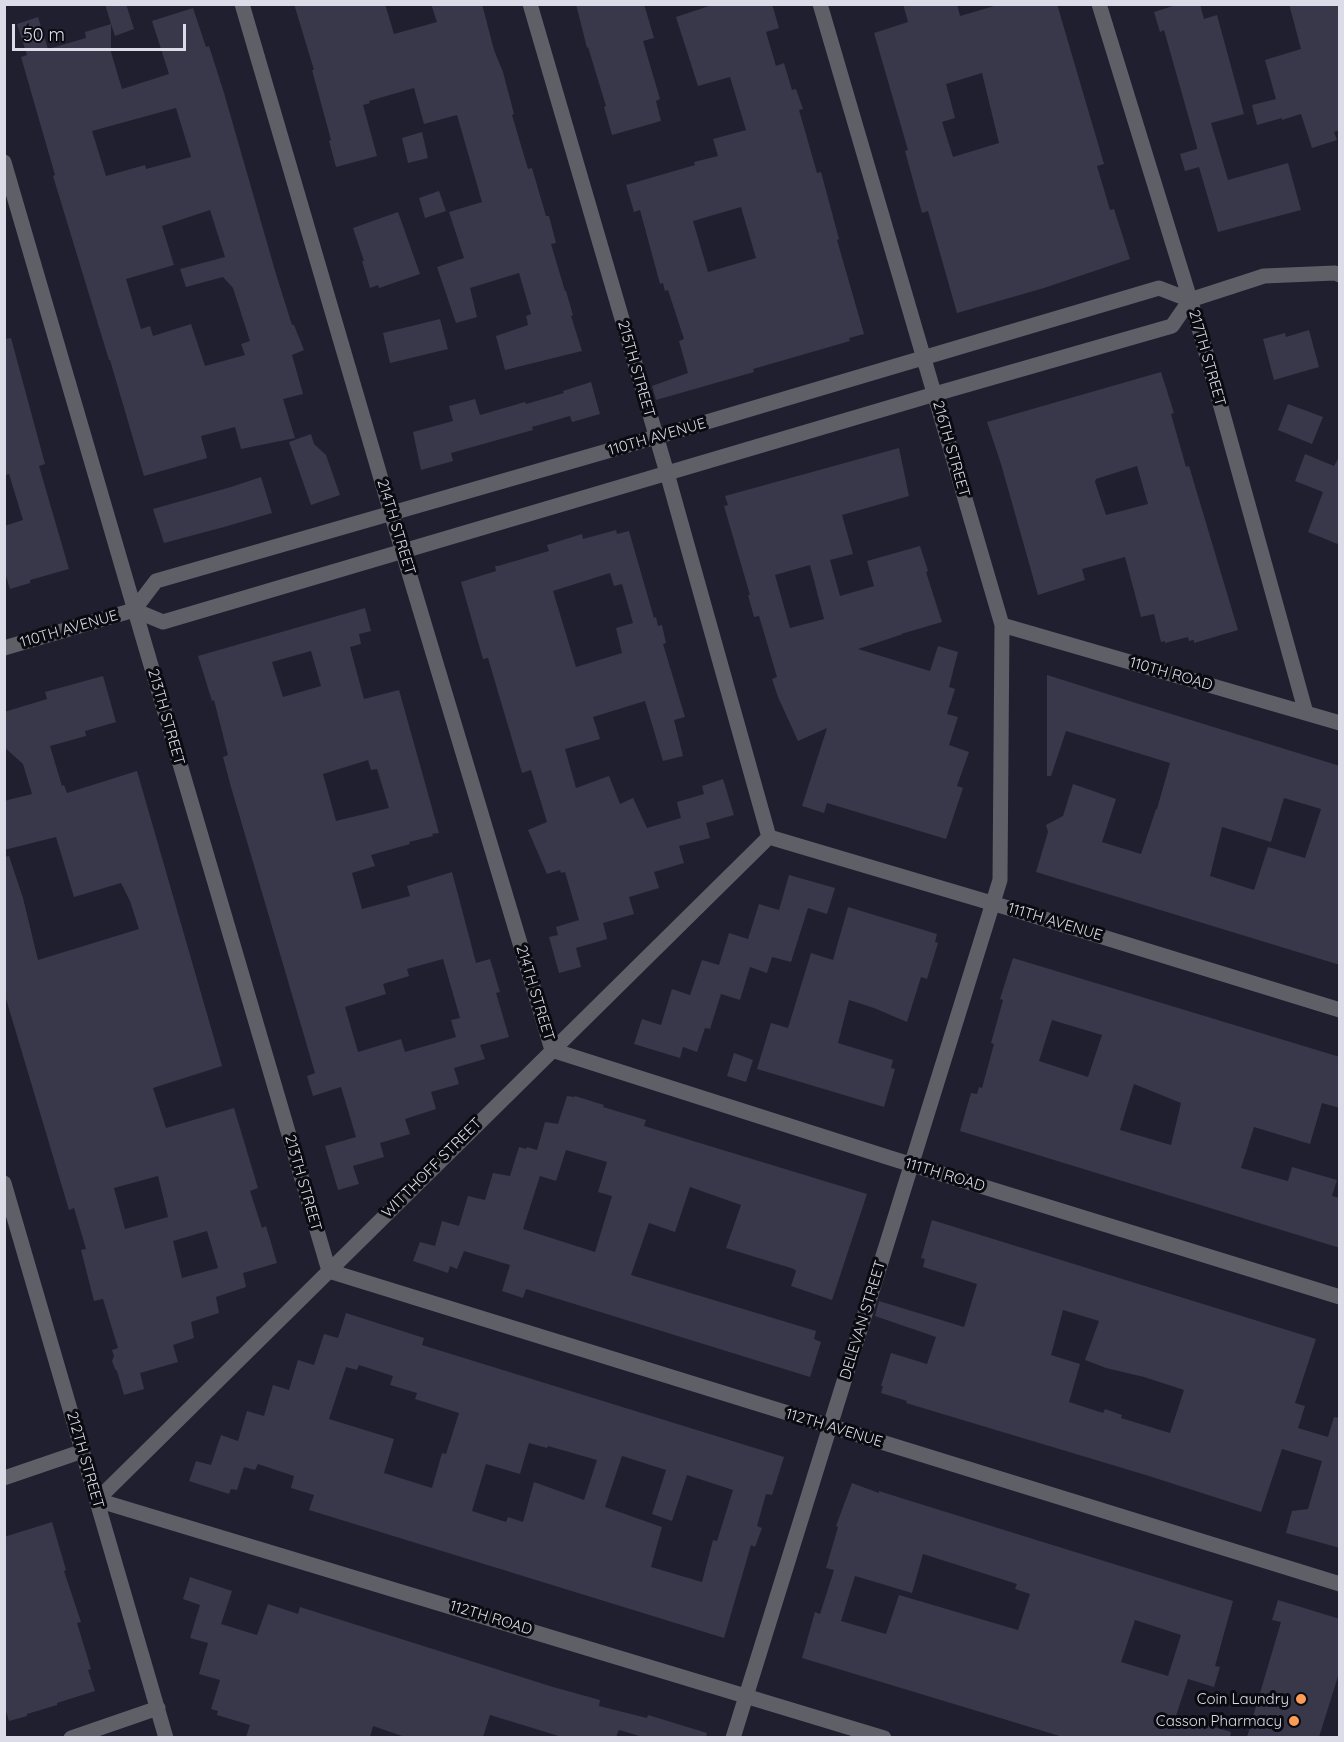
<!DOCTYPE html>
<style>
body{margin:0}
#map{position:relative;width:1344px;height:1742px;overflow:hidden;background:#1f1f2f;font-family:Quicksand,sans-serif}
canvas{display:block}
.frame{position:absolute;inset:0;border:6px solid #dbdce7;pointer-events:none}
.scale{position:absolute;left:12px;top:24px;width:174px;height:27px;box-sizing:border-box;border:3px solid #dbdce7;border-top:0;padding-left:8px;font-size:18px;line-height:21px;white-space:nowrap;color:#dbdce7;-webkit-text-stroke:4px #0a0a11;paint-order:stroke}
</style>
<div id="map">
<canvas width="1344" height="1742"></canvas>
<div class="frame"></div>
<div class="scale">50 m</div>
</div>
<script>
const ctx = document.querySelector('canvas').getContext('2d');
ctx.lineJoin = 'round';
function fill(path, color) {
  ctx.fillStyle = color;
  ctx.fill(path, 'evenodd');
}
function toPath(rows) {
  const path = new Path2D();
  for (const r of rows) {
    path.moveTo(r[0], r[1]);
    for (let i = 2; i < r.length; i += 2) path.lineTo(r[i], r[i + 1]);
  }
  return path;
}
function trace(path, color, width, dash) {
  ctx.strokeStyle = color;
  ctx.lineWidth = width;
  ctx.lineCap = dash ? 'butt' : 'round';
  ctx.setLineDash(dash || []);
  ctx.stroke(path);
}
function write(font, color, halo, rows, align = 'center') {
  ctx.font = font + ' Quicksand,sans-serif';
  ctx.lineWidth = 6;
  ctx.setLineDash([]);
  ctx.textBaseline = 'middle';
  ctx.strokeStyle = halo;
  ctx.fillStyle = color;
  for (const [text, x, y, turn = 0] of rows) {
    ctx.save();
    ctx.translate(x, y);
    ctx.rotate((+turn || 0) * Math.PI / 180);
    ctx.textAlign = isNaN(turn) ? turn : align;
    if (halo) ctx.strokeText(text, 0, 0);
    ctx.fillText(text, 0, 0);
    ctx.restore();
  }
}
fill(toPath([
 [105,4,126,4,134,29,115,36,111,24,111,52,122,89,169,74,152,21,193,8,206,47,209,46,224,93,276,274,292,325,294,325,304,350,292,355,303,394,283,399,295,438,241,449,235,427,201,436,207,458,144,476,110,360,109,360,53,176,55,175,21,57,27,55,17,24,38,17,48,49,86,38,85,32,111,24],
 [176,108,191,157,146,169,145,165,106,176,92,131],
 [210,210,225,257,180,269,186,287,223,277,233,288,250,341,241,344,245,355,205,366,191,324,153,336,150,326,141,329,126,279,174,265,162,226],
 [294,4,385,4,394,34,437,22,431,4,482,4,494,50,503,72,514,114,512,115,528,169,532,168,546,216,549,216,556,243,551,244,565,291,566,291,573,315,571,316,582,351,505,370,496,336,528,325,526,316,531,314,519,273,470,288,477,317,456,323,437,267,464,258,449,212,482,202,457,115,424,124,414,88,369,101,370,103,363,105,377,156,336,167,329,141,331,140,312,70,314,70],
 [576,4,644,4,654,38,643,41,660,99,656,101,661,121,612,135,604,107,606,106,588,47,587,48],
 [715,4,772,4,779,28,766,32,776,66,784,63,792,90,796,89,803,109,799,110,817,173,821,172,839,239,837,240,864,334,849,338,850,341,753,369,754,372,656,400,652,386,688,373,679,341,684,339,668,290,665,291,663,283,660,284,640,210,634,212,626,185,695,165,694,162,718,156,713,139,746,130,730,77,698,86,676,17],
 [741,207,756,258,708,272,693,221],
 [903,4,957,4,960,16,1001,4,1057,4,1104,164,1097,166,1110,210,1114,209,1130,259,1044,288,957,313,928,211,922,213,905,151,908,150,874,33,908,22],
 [982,73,999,143,953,157,942,122,955,118,946,84],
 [1179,4,1200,4,1204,19,1217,15,1244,114,1211,123,1228,180,1288,163,1301,210,1218,232,1199,167,1185,171,1180,154,1197,149,1197,147,1164,30,1160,32,1154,12],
 [1289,4,1340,4,1340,130,1334,132,1337,140,1312,148,1301,114,1282,120,1282,118,1257,125,1252,105,1276,99,1265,60,1301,49],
 [422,132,428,158,408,163,402,138],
 [439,191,446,211,425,218,419,198],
 [398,212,420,274,379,288,378,285,370,288,362,261,364,261,353,228],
 [440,319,448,349,390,363,383,333],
 [1309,330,1319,367,1274,380,1263,339,1285,333,1286,337],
 [11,338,45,464,39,466,69,569,30,580,30,583,10,589,4,570,4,526,23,520,9,474,4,476,4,339],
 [1161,372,1174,413,1171,414,1186,467,1189,466,1238,630,1194,643,1194,640,1189,641,1188,637,1165,643,1165,641,1161,642,1154,614,1141,617,1125,557,1082,569,1085,580,1038,595,1001,464,987,422],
 [1137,466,1148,504,1106,515,1095,482,1096,479],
 [591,382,600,414,572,422,570,416,532,427,533,430,451,453,453,461,421,470,413,432,453,421,449,406,475,399,480,415,525,402,526,404,564,393,563,391],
 [1288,404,1323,417,1312,444,1278,430],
 [311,434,314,444,326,455,340,495,311,505,289,442],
 [899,448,909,496,842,515,853,554,830,560,840,596,874,586,867,561,920,546,928,571,926,572,942,622,901,634,903,634,858,649,930,671,938,646,958,652,949,687,955,689,947,714,958,717,949,745,969,752,957,786,963,788,946,839,827,803,824,813,802,806,827,728,798,741,778,697,772,679,777,677,759,616,754,617,748,595,750,595,724,506,728,505,725,496],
 [810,565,824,619,790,628,775,575],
 [1305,454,1334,466,1340,455,1340,545,1308,532,1323,492,1295,481],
 [261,477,272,513,224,527,164,543,153,509,231,487],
 [616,530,617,534,629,531,654,618,656,617,658,626,662,625,666,643,663,644,685,717,674,720,683,756,663,761,645,701,593,717,600,739,565,749,576,788,609,776,620,804,633,798,647,828,681,818,677,802,704,794,702,786,723,779,734,815,706,823,710,838,679,846,684,863,654,872,659,888,629,897,634,914,603,923,607,939,576,948,581,967,559,973,549,937,558,935,556,927,579,920,565,872,561,873,560,870,547,874,528,830,547,822,531,770,522,773,488,658,483,659,461,582,496,571,495,566,498,566,549,551,547,545,582,534,583,539],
 [610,573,614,586,622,584,633,623,616,628,622,653,576,667,553,591],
 [365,608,371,631,359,634,361,644,350,647,364,699,399,690,439,833,432,834,433,836,409,842,410,844,371,855,375,866,352,873,362,909,410,896,407,886,452,872,476,963,490,959,500,992,496,993,509,1037,480,1045,485,1059,454,1068,459,1084,431,1092,436,1109,405,1119,410,1134,380,1143,384,1157,353,1166,359,1184,338,1190,325,1146,356,1137,341,1087,313,1096,307,1076,315,1073,231,787,223,757,228,755,214,700,212,701,198,656],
 [311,651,321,686,283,697,272,662],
 [368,760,371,770,377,769,389,808,336,821,323,774],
 [443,959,460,1018,451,1020,456,1037,405,1052,401,1039,358,1052,345,1007,386,994,383,984,409,976,407,969],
 [1047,675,1139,704,1340,766,1340,965,1036,872,1048,832,1046,825,1063,816,1073,784,1116,799,1102,842,1141,854,1156,809,1157,809,1170,763,1066,731,1051,776,1047,776],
 [1284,798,1321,809,1305,858,1268,847,1254,890,1210,876,1222,827,1271,842],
 [103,676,116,722,85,731,86,736,50,746,62,786,64,785,67,793,137,771,222,1066,153,1088,166,1128,234,1108,258,1188,250,1191,262,1228,266,1226,277,1263,243,1273,246,1287,216,1297,219,1313,191,1322,194,1338,173,1345,178,1362,140,1373,144,1389,124,1395,117,1371,115,1369,112,1361,114,1356,112,1350,118,1348,103,1299,94,1301,81,1250,86,1249,74,1208,69,1210,4,992,4,857,9,856,23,898,38,960,139,929,130,901,121,883,74,897,56,837,4,850,4,801,32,794,23,764,4,747,4,712,47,699,45,692],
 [158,1176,168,1217,125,1229,114,1188],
 [207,1231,218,1268,182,1278,173,1241],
 [789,875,835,888,827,914,808,908,791,962,772,957,767,973,750,967,740,1000,721,994,710,1029,705,1028,697,1052,683,1047,680,1058,634,1044,642,1019,661,1025,672,989,690,995,702,960,719,965,729,933,748,939,759,904,779,910],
 [848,907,937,934,935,942,938,943,927,979,921,977,907,1022,874,1008,849,1000,838,1043,893,1060,891,1068,895,1069,884,1107,757,1069,771,1023,788,1028,811,953,833,960],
 [1013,958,1340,1057,1340,1108,1322,1103,1310,1144,1254,1127,1241,1168,1288,1181,1292,1167,1337,1180,1332,1196,1340,1198,1340,1248,960,1131,971,1093,977,1094,979,1087,982,1088,994,1044,991,1043,1003,1000,1000,999],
 [1052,1020,1102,1035,1088,1077,1039,1061],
 [1134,1084,1181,1103,1171,1145,1120,1130],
 [734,1053,753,1060,746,1082,727,1076],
 [567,1096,574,1097,575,1096,604,1105,603,1107,646,1120,644,1126,867,1194,832,1300,791,1286,796,1271,794,1269,726,1248,741,1205,690,1187,675,1232,649,1223,631,1275,816,1331,814,1339,821,1342,810,1377,526,1289,523,1298,502,1291,510,1265,464,1251,457,1269,450,1266,448,1273,413,1261,420,1242,435,1246,442,1221,459,1226,468,1196,485,1200,493,1173,510,1176,519,1147,526,1149,527,1147,537,1150,545,1122,558,1124],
 [566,1150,607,1162,598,1192,612,1196,595,1252,523,1229,540,1176,556,1181],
 [932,1220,1316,1339,1295,1403,1305,1406,1298,1428,1328,1437,1334,1417,1340,1418,1340,1548,1286,1533,1292,1511,1308,1509,1322,1461,1282,1449,1261,1512,1149,1476,906,1403,907,1401,881,1393,883,1386,881,1386,891,1353,927,1364,936,1337,875,1316,879,1301,964,1327,977,1284,923,1267,925,1259,921,1258],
 [1063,1310,1099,1321,1085,1360,1106,1368,1144,1377,1184,1390,1170,1433,1121,1418,1122,1415,1105,1409,1103,1413,1069,1402,1080,1364,1051,1355],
 [346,1313,424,1338,422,1345,784,1457,772,1495,766,1494,757,1526,762,1528,755,1547,751,1545,724,1638,309,1510,314,1495,291,1488,294,1476,258,1464,255,1470,244,1467,237,1490,231,1489,229,1494,189,1481,196,1461,211,1465,221,1435,238,1441,247,1411,264,1416,273,1385,289,1390,298,1360,314,1365,324,1334,338,1338],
 [359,1365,393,1376,390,1385,417,1393,415,1399,459,1413,446,1454,442,1453,432,1488,384,1473,394,1439,329,1419,346,1367,357,1370],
 [529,1443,547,1448,548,1446,597,1460,584,1500,534,1482,523,1522,508,1517,506,1522,472,1511,486,1464,520,1474],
 [622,1456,666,1470,652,1514,672,1521,687,1475,733,1490,717,1541,713,1540,702,1582,651,1567,662,1527,605,1507],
 [852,1483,879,1493,879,1491,901,1498,1233,1601,1215,1666,1220,1667,1214,1687,1188,1679,1176,1716,1231,1732,1230,1737,1063,1737,802,1658,815,1612,820,1614,834,1570,826,1568,838,1527,836,1526],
 [923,1554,1017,1584,1015,1589,1030,1594,1018,1630,899,1595,886,1634,841,1621,855,1576,912,1593],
 [1135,1620,1181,1635,1168,1676,1121,1662],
 [52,1522,66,1570,64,1571,81,1622,77,1623,91,1669,88,1670,95,1691,57,1703,57,1705,27,1714,27,1716,9,1721,4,1705,4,1537],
 [190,1577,232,1591,221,1624,257,1635,268,1604,298,1614,300,1607,553,1687,600,1700,599,1706,647,1718,648,1715,707,1733,706,1737,643,1737,619,1730,616,1737,562,1737,490,1715,483,1737,405,1737,373,1726,370,1737,246,1737,250,1725,217,1715,218,1711,211,1709,220,1680,199,1674,208,1643,190,1638,200,1605,183,1599],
 [1278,1600,1340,1619,1340,1670,1319,1737,1247,1737,1281,1622,1272,1620]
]), '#38384a');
trace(toPath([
 [242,4,391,513,552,1050,887,1157,1340,1297],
 [530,4,667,473,769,837],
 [1099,4,1201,335,1306,713],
 [4,162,145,645,329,1271,1340,1584],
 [134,610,156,581,656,437,1159,288,1190,300],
 [1002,625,1340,723],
 [4,648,134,610,163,622,935,394,1172,326,1190,300,1264,276,1335,273,1340,275],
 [769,837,97,1500,884,1738],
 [769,837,1015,910,1340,1010],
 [4,1183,166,1738],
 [4,1478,83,1451],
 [71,1738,158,1708],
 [733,1738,1000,880,1002,625,820,4]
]), '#5e5f67', 15);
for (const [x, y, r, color] of [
 [1301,1699,6,"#fd9c56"],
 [1294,1721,6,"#fd9c56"]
]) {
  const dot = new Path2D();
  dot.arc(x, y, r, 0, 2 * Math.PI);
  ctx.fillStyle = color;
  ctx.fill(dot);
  trace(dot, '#0a0a11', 2);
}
write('15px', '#dbdce7', '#0a0a11', [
 ["217TH STREET",1207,358,74],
 ["215TH STREET",636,369,74],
 ["110TH AVENUE",657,437,-16],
 ["216TH STREET",951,449,74],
 ["214TH STREET",396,527,73],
 ["110TH AVENUE",69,629,-16],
 ["110TH ROAD",1171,674,16],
 ["213TH STREET",166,717,74],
 ["111TH AVENUE",1055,922,17],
 ["214TH STREET",535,993,73],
 ["WITTHOFF STREET",432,1168,-45],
 ["111TH ROAD",945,1175,17],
 ["213TH STREET",303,1183,74],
 ["DELEVAN STREET",863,1320,-73],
 ["112TH AVENUE",834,1428,17],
 ["212TH STREET",85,1460,74],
 ["112TH ROAD",491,1618,17]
]);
write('15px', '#dbdce7', '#0a0a11', [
 ["Coin Laundry",1289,1699],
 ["Casson Pharmacy",1282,1721]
], 'right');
</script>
